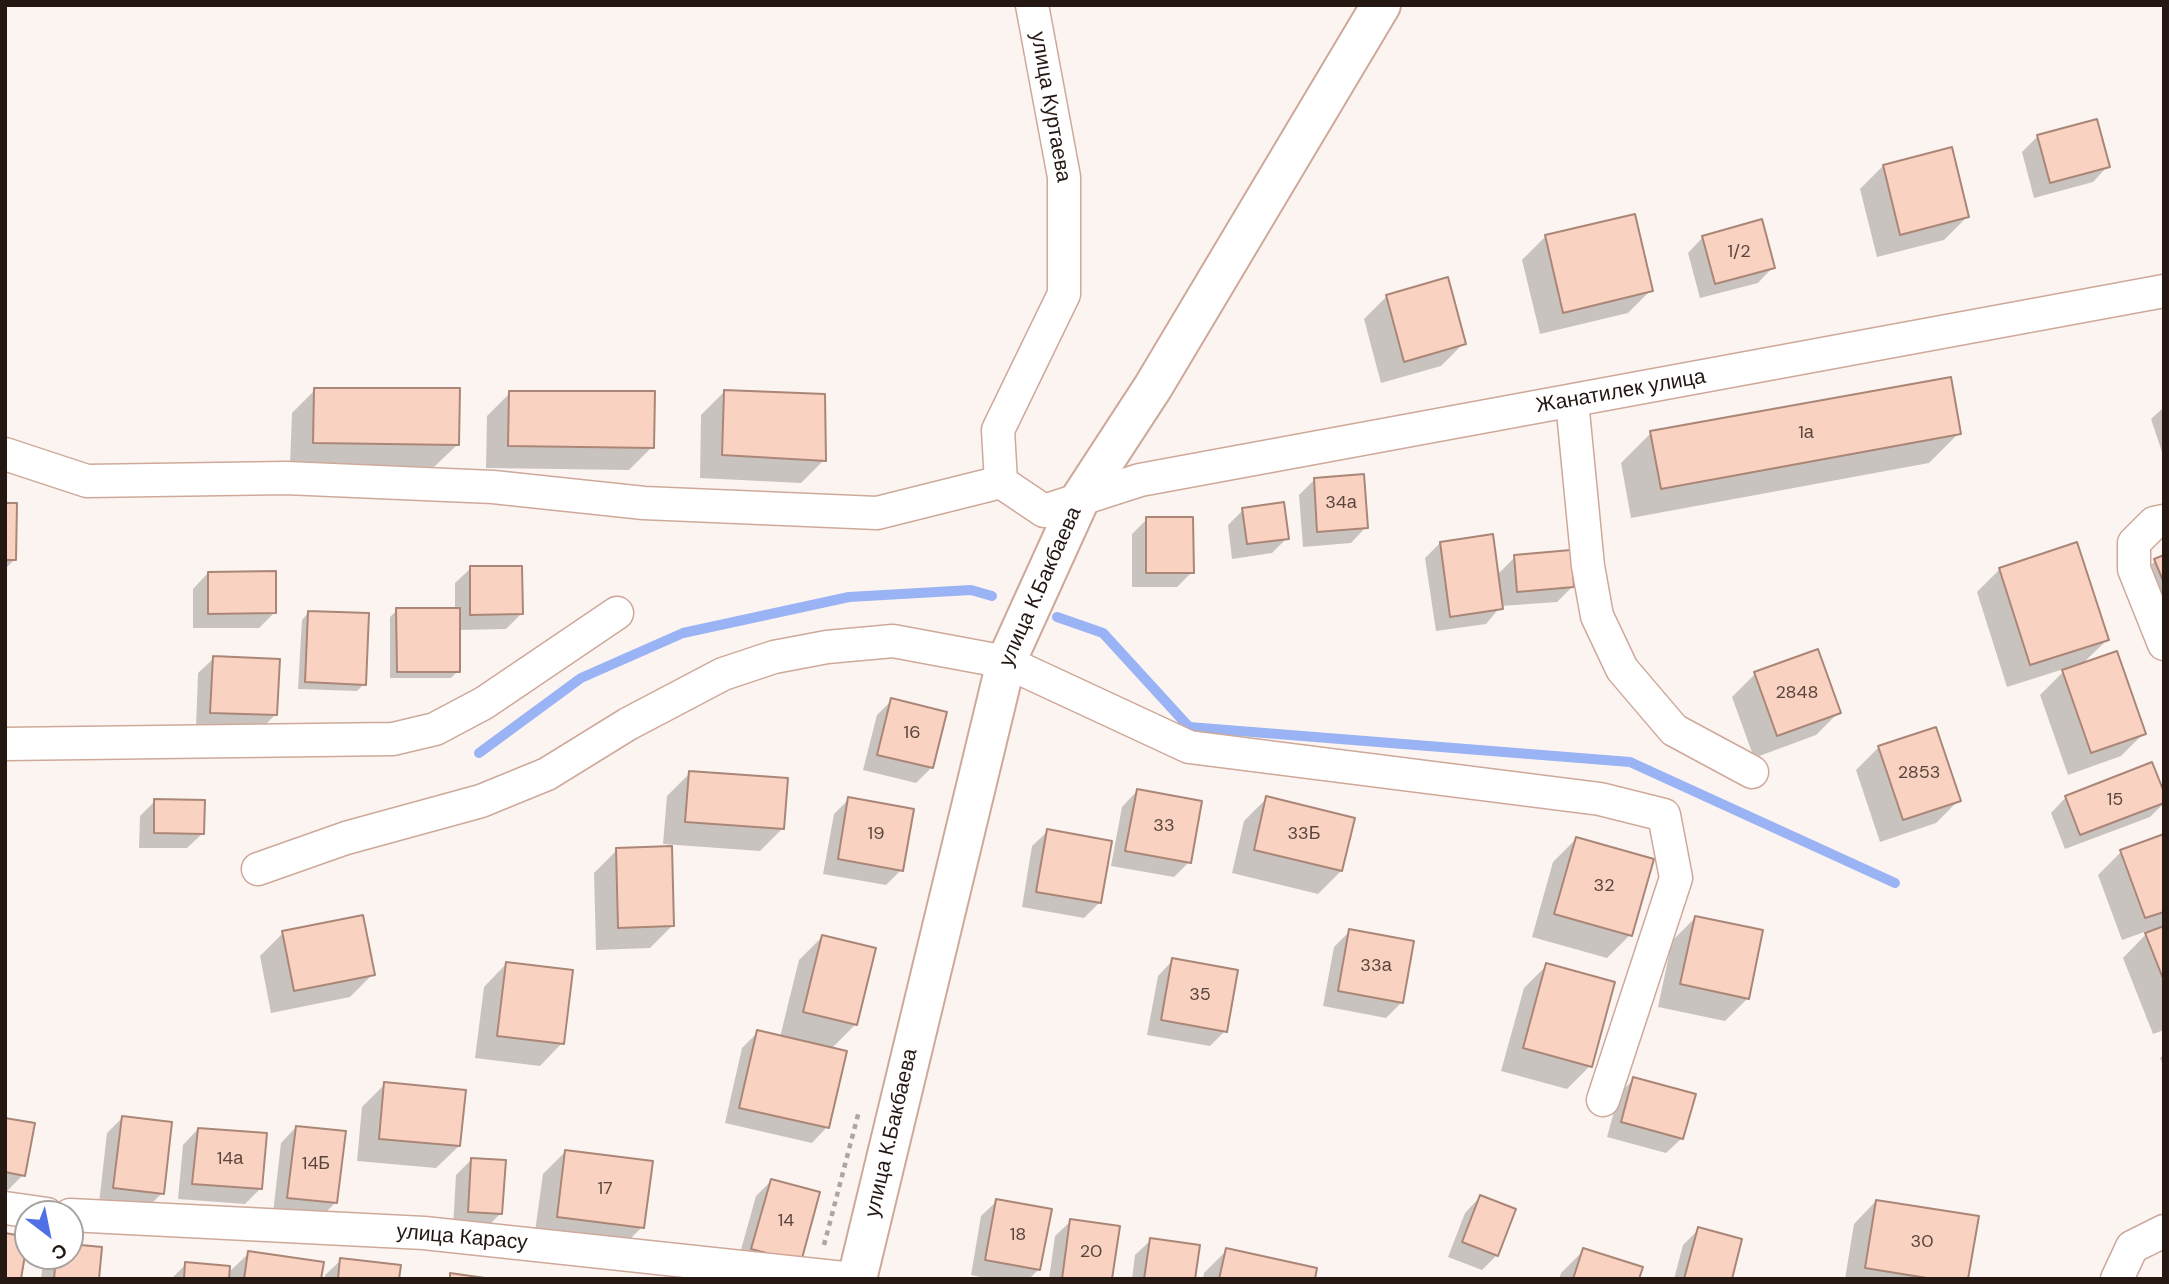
<!DOCTYPE html>
<meta charset="utf-8">
<style>
body{margin:0}
#map{position:relative;width:2169px;height:1284px;overflow:hidden;background:#fcf4f1;font-family:"DM Sans",sans-serif}
canvas{display:block}
.frame{position:absolute;inset:0;border:7px solid #251812;pointer-events:none}
.north{position:absolute;left:14px;top:1200px;width:70px;height:70px;box-sizing:border-box;background:#fff;border:2px solid #a8a3a0;border-radius:50%;rotate:148deg;font-size:19px;font-weight:700;line-height:28px;text-align:center;color:#251812}
.north::after{content:'';display:block;margin:auto;width:24px;height:32px;background:#5071e6;clip-path:polygon(50% 0,100% 100%,50% 72%,0 100%)}
</style>
<div id="map">
<canvas width="2169" height="1284"></canvas>
<div class="frame"></div>
<div class="north">С</div>
</div>
<script>
const ctx = document.querySelector('canvas').getContext('2d');
ctx.lineJoin = 'round';
function fill(path, color) {
  ctx.fillStyle = color;
  ctx.fill(path, 'evenodd');
}
function toPath(rows) {
  const path = new Path2D();
  for (const r of rows) {
    path.moveTo(r[0], r[1]);
    for (let i = 2; i < r.length; i += 2) path.lineTo(r[i], r[i + 1]);
  }
  return path;
}
function trace(path, color, width, dash) {
  ctx.strokeStyle = color;
  ctx.lineWidth = width;
  ctx.lineCap = dash ? 'butt' : 'round';
  ctx.setLineDash(dash || []);
  ctx.stroke(path);
}
function write(font, color, halo, rows, align = 'center') {
  ctx.font = font + ' "DM Sans",sans-serif';
  ctx.lineWidth = 5;
  ctx.setLineDash([]);
  ctx.textBaseline = 'middle';
  ctx.strokeStyle = halo;
  ctx.fillStyle = color;
  for (const [text, x, y, turn = 0] of rows) {
    ctx.save();
    ctx.translate(x, y);
    ctx.rotate((+turn || 0) * Math.PI / 180);
    ctx.textAlign = isNaN(turn) ? turn : align;
    if (halo) ctx.strokeText(text, 0, 0);
    ctx.fillText(text, 0, 0);
    ctx.restore();
  }
}
fill(toPath([
 [2038,136,2108,166,2093,182,2034,198,2022,152],
 [1883,166,1967,217,1944,240,1877,257,1860,189],
 [1633,216,1651,290,1628,313,1540,334,1522,260,1545,237],
 [1703,237,1773,267,1758,283,1700,298,1688,253],
 [1387,296,1464,343,1441,366,1381,383,1364,319],
 [315,390,457,445,434,467,290,465,292,413],
 [724,392,824,460,801,483,700,478,701,415],
 [510,393,652,447,629,470,486,468,487,416],
 [2164,407,2164,458,2151,419],
 [1651,433,1959,433,1929,463,1631,518,1621,463],
 [1314,480,1366,527,1351,543,1303,547,1299,495],
 [5,505,14,560,5,569],
 [1243,510,1287,538,1272,553,1232,559,1228,525],
 [1147,519,1192,572,1177,587,1132,587,1132,534],
 [1440,543,1497,575,1515,557,1572,587,1557,602,1501,606,1486,624,1436,631,1425,558],
 [2164,557,2164,663,2132,584,2155,561],
 [471,568,521,614,506,629,458,630,458,671,451,678,390,678,390,617,397,610,455,610,455,583],
 [2000,569,2107,640,2080,666,2144,733,2121,756,2068,775,2040,695,2067,668,2007,687,1977,592],
 [208,573,274,613,259,628,193,628,193,589],
 [309,612,364,684,357,691,298,689,302,620],
 [1817,652,1839,712,1816,735,1754,758,1732,697,1755,674],
 [214,658,275,715,260,730,196,727,198,673],
 [892,700,945,713,931,768,916,783,863,770,877,715],
 [1879,747,1959,800,1936,823,1880,842,1856,770],
 [690,773,783,828,760,851,663,844,667,796],
 [1137,791,1189,862,1174,877,1111,866,1122,807],
 [2066,797,2164,797,2164,803,2150,817,2065,849,2051,813],
 [1267,798,1341,871,1318,894,1232,873,1244,821],
 [849,799,901,870,886,885,823,874,834,814],
 [155,801,203,833,187,848,139,848,140,816],
 [1048,831,1100,902,1084,918,1022,907,1032,846],
 [2164,836,2164,1030,2153,1034,2123,958,2150,930,2122,940,2098,875,2121,852],
 [1576,839,1630,935,1607,958,1532,937,1553,862],
 [617,850,673,925,650,948,596,950,594,873],
 [1695,918,1748,998,1725,1021,1658,1007,1672,941],
 [1350,931,1402,1002,1386,1018,1323,1006,1334,947],
 [283,933,373,974,350,997,271,1013,260,956],
 [822,937,856,1024,831,1049,827,1127,812,1143,725,1123,742,1048,758,1032,780,1037,799,960],
 [1173,960,1225,1031,1210,1046,1147,1035,1158,976],
 [506,964,562,1043,540,1066,475,1058,484,987],
 [1547,965,1590,1066,1567,1089,1501,1071,1524,988],
 [2164,1054,2164,1067,2160,1058],
 [1634,1079,1682,1138,1666,1153,1607,1137,1619,1094],
 [385,1084,459,1146,436,1168,357,1161,362,1107],
 [122,1118,162,1193,147,1208,99,1203,107,1133],
 [5,1119,23,1175,8,1190,5,1190],
 [296,1127,336,1202,320,1218,273,1213,281,1143],
 [198,1129,260,1189,245,1204,178,1199,183,1145],
 [566,1151,642,1227,619,1250,534,1239,543,1174],
 [472,1159,501,1213,485,1229,453,1227,456,1175],
 [771,1181,799,1261,737,1264,756,1196],
 [1480,1197,1497,1255,1482,1270,1448,1257,1465,1213],
 [997,1201,1039,1269,1029,1279,990,1279,971,1275,981,1216],
 [1876,1201,1966,1279,1845,1279,1854,1224],
 [1071,1221,1111,1279,1049,1279,1055,1236],
 [1699,1229,1730,1279,1674,1279,1683,1245],
 [1151,1240,1193,1279,1132,1279,1135,1255],
 [70,1246,97,1279,41,1279,43,1260,47,1256,70,1256],
 [1227,1250,1313,1279,1203,1279,1204,1273],
 [1584,1250,1638,1279,1559,1279,1561,1273],
 [249,1253,320,1279,171,1279,186,1264,227,1274],
 [341,1260,397,1279,325,1279,325,1275]
]), '#0003');
trace(toPath([
 [1057,617,1103,633,1189,727,1630,762,1895,883],
 [479,753,581,678,683,633,849,597,971,590,992,596]
]), '#9ab3f4', 10);
const building = toPath([
 [2097,119,2110,167,2050,183,2037,135,2097,119],
 [1952,147,1969,217,1900,235,1883,165,1952,147],
 [1635,214,1653,291,1563,313,1545,235,1635,214],
 [1762,219,1775,268,1715,284,1702,236,1762,219],
 [1448,277,1466,344,1404,362,1386,295,1448,277],
 [1951,377,1961,434,1661,489,1650,431,1951,377],
 [314,388,460,388,459,445,313,443,314,388],
 [724,390,825,394,826,461,722,455,724,390],
 [509,391,655,391,654,448,508,446,509,391],
 [1364,474,1368,528,1317,532,1314,478,1364,474],
 [1284,502,1289,539,1247,544,1242,508,1284,502],
 [5,503,17,503,16,560,5,560,5,503],
 [1146,517,1193,517,1194,573,1146,573,1146,517],
 [1493,534,1503,609,1450,617,1440,542,1493,534],
 [2077,542,2109,640,2030,665,1999,568,2077,542],
 [1571,550,1574,587,1517,592,1514,555,1571,550],
 [2164,555,2164,583,2154,559,2164,555],
 [470,566,522,566,523,614,470,615,470,566],
 [276,571,276,613,208,614,208,572,276,571],
 [396,608,460,608,460,672,397,672,396,608],
 [308,611,369,613,366,685,305,682,308,611],
 [1818,649,1841,713,1777,736,1754,672,1818,649],
 [2117,651,2146,734,2091,753,2062,670,2117,651],
 [213,656,280,659,277,715,210,713,213,656],
 [891,698,947,712,933,768,877,755,891,698],
 [1936,727,1961,801,1903,820,1878,746,1936,727],
 [2152,762,2164,792,2164,803,2080,835,2065,796,2152,762],
 [689,771,788,778,784,829,685,822,689,771],
 [1137,789,1202,801,1191,863,1125,851,1137,789],
 [1266,796,1355,818,1342,871,1254,850,1266,796],
 [848,797,914,809,903,871,838,859,848,797],
 [154,799,205,800,204,834,154,833,154,799],
 [1047,829,1112,841,1101,903,1036,892,1047,829],
 [2164,834,2164,912,2145,918,2120,850,2164,834],
 [1576,837,1654,859,1632,936,1554,914,1576,837],
 [672,846,674,926,618,928,616,848,672,846],
 [363,915,375,975,294,991,282,931,363,915],
 [1695,916,1763,930,1749,999,1680,984,1695,916],
 [2164,926,2164,981,2145,933,2164,926],
 [1349,929,1414,941,1403,1003,1338,991,1349,929],
 [822,935,876,948,857,1025,803,1012,822,935],
 [1172,958,1238,970,1227,1032,1161,1020,1172,958],
 [506,962,573,970,564,1044,497,1036,506,962],
 [1546,963,1615,982,1592,1067,1523,1048,1546,963],
 [757,1030,847,1051,829,1128,739,1108,757,1030],
 [1633,1077,1696,1094,1683,1139,1621,1122,1633,1077],
 [384,1082,466,1090,460,1146,379,1139,384,1082],
 [122,1116,172,1122,164,1194,113,1188,122,1116],
 [5,1118,35,1123,25,1176,5,1172,5,1118],
 [296,1126,346,1131,337,1203,287,1198,296,1126],
 [198,1128,267,1133,262,1189,192,1184,198,1128],
 [565,1150,653,1161,644,1228,557,1217,565,1150],
 [471,1158,506,1160,502,1214,468,1212,471,1158],
 [771,1179,820,1192,801,1262,751,1249,771,1179],
 [1480,1195,1516,1209,1498,1256,1462,1242,1480,1195],
 [996,1199,1052,1209,1040,1270,985,1260,996,1199],
 [1876,1200,1979,1216,1968,1279,1933,1279,1865,1268,1876,1200],
 [1070,1219,1120,1226,1112,1279,1062,1279,1070,1219],
 [1698,1227,1742,1239,1732,1279,1684,1279,1698,1227],
 [5,1233,28,1237,21,1279,5,1279,5,1233],
 [1150,1238,1200,1245,1195,1279,1144,1279,1150,1238],
 [70,1244,102,1247,99,1279,54,1279,56,1256,70,1256,70,1244],
 [1226,1248,1317,1268,1315,1279,1219,1279,1226,1248],
 [1583,1248,1643,1267,1639,1279,1573,1279,1583,1248],
 [248,1251,324,1262,321,1279,244,1279,248,1251],
 [340,1258,401,1265,399,1279,338,1279,340,1258],
 [185,1262,230,1266,229,1279,184,1279,185,1262],
 [450,1273,492,1279,450,1279,450,1273]
]);
fill(building, '#f9d2c2');
trace(building, '#aa8677', 2);
const street = toPath([
 [1032,5,1064,177,1064,294,998,430,1001,482,1044,511,1140,480,2164,291],
 [1572,401,1588,566,1597,616,1622,669,1674,730,1752,772],
 [5,454,87,481,286,478,493,487,644,503,877,513,1001,482],
 [2164,521,2154,523,2134,543,2134,569,2164,644],
 [5,744,393,739,435,729,484,703,617,613],
 [258,869,346,838,481,801,547,774,628,724,723,674,774,657,827,647,893,641,1006,662,1189,747,1600,799,1664,815,1676,878,1603,1100],
 [5,1208,47,1214],
 [70,1215,424,1233,853,1279],
 [2117,1279,2132,1247,2164,1231]
]);
const secondary = toPath([
 [857,1279,1006,662,1080,499,1153,387,1381,5]
]);
trace(street, '#cea99a', 35);
trace(secondary, '#cea99a', 42);
trace(toPath([
 [824,1245,859,1111]
]), '#aea4a0', 4.5, [5, 5]);
trace(street, '#fff', 32);
trace(secondary, '#fff', 38);
write('18px', '#5a463e', null, [
 ["1/2",1739,252],
 ["1а",1806,433],
 ["34а",1341,503],
 ["2848",1797,693],
 ["16",912,733],
 ["2853",1919,773],
 ["15",2115,800],
 ["33",1164,826],
 ["19",876,834],
 ["33Б",1304,834],
 ["32",1604,886],
 ["33а",1376,966],
 ["35",1200,995],
 ["14а",230,1159],
 ["14Б",316,1164],
 ["17",605,1189],
 ["14",786,1221],
 ["18",1018,1235],
 ["30",1922,1242],
 ["20",1091,1252]
]);
write('21px', '#251812', '#fff', [
 ["улица Куртаева",1050,107,80],
 ["Жанатилек улица",1621,392,-10],
 ["улица К.Бакбаева",1041,587,-66],
 ["улица К.Бакбаева",892,1133,-77],
 ["улица Карасу",462,1238,5]
]);
</script>
